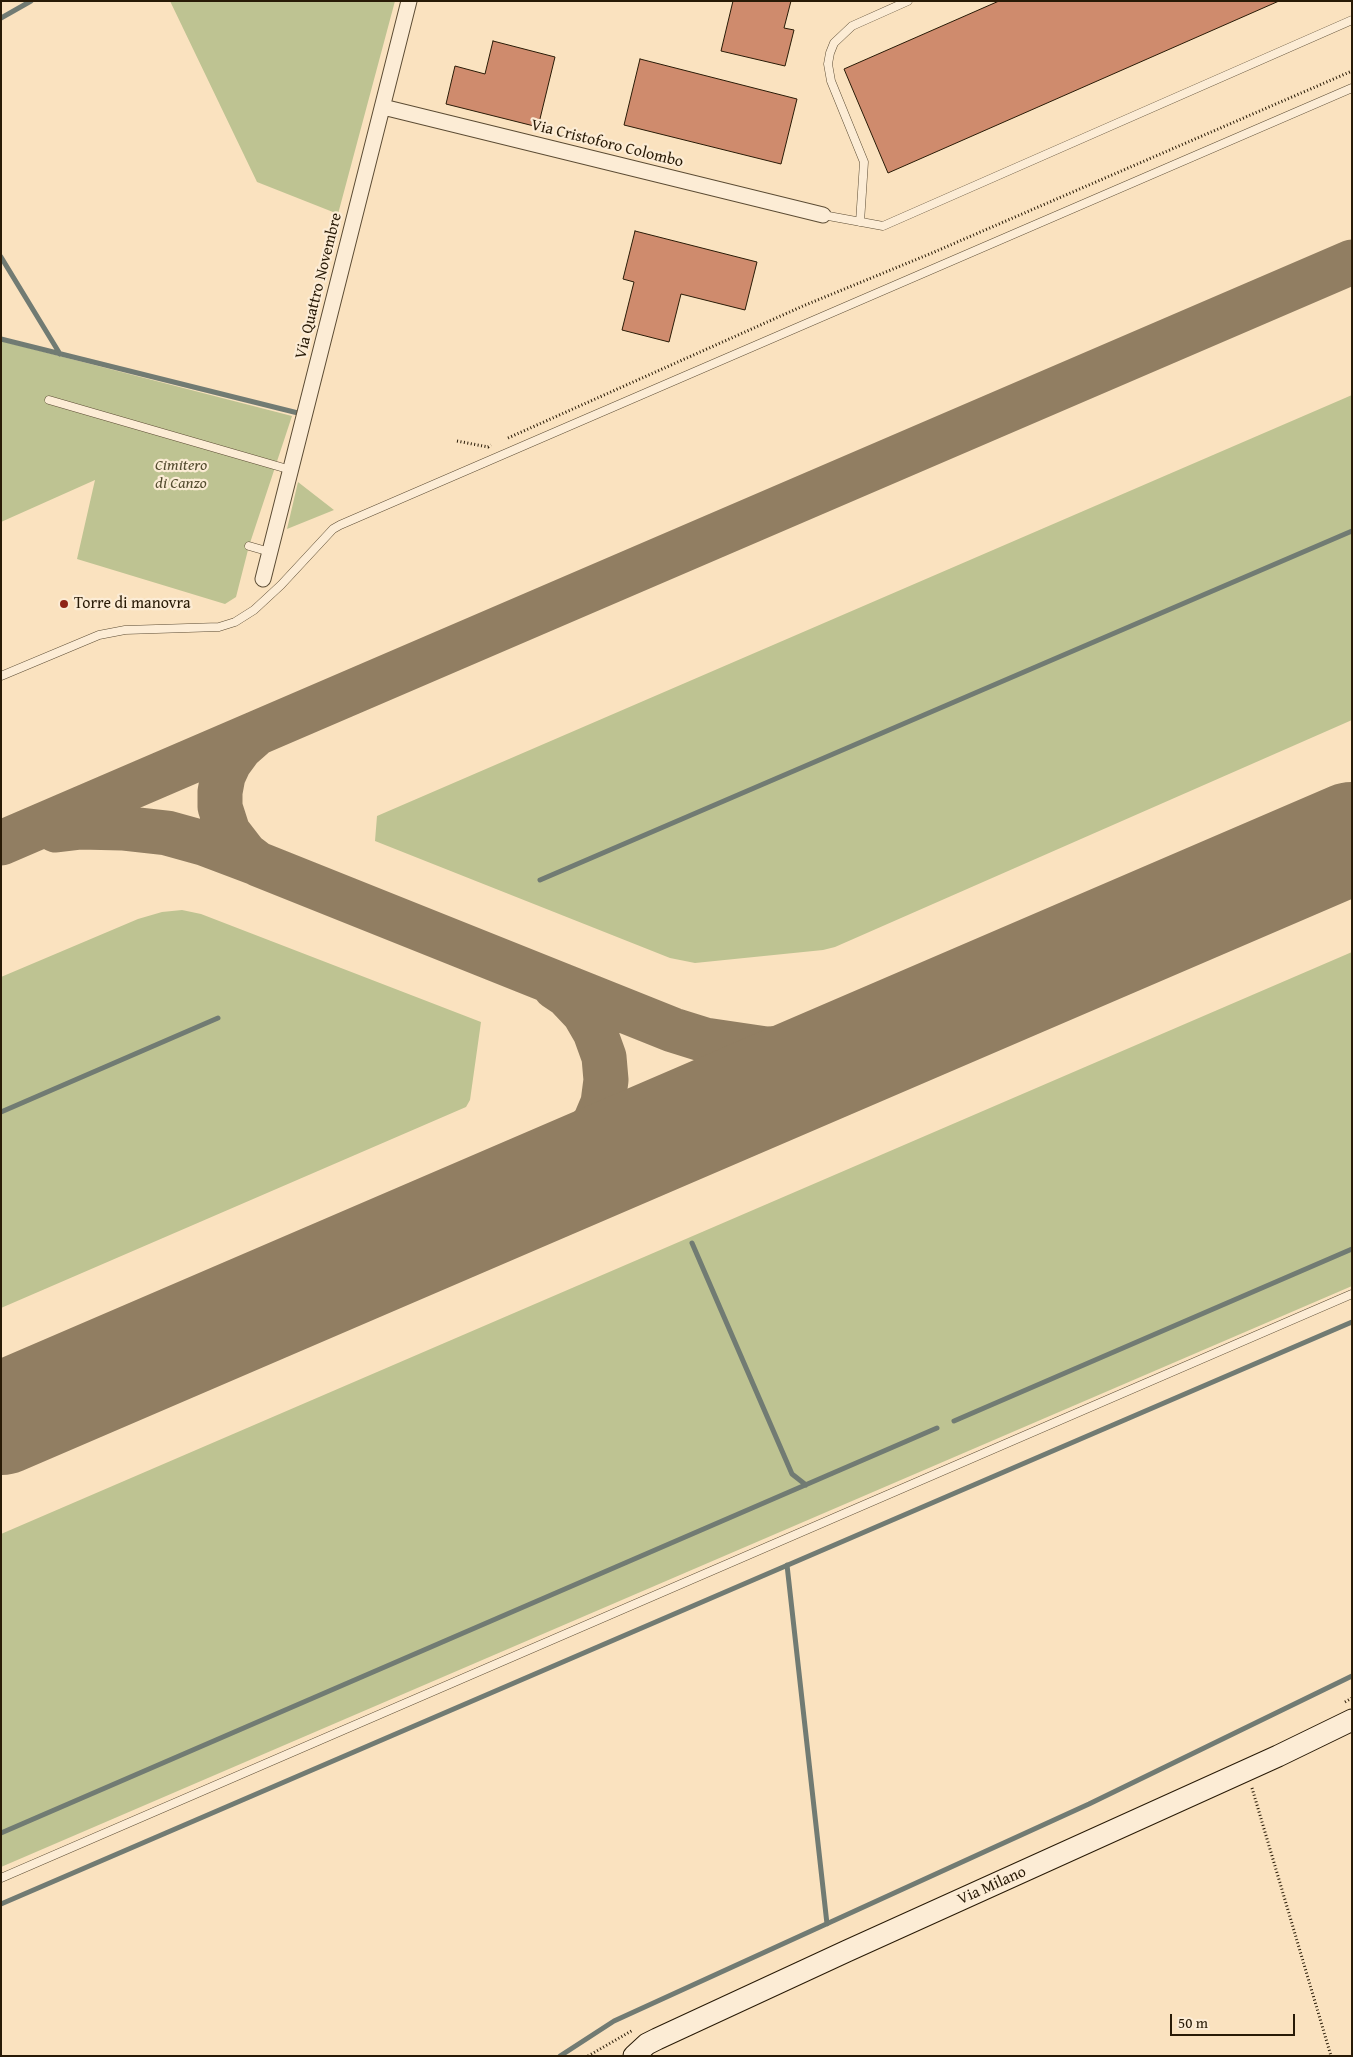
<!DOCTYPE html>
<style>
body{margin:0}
#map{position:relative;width:1353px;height:2057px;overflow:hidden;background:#fae2bf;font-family:"Gentium Book Plus",serif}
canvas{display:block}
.frame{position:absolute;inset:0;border:2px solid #281a06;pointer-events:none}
.scale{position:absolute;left:1170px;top:2014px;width:125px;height:22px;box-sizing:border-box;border:2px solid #281a06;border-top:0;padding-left:6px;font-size:15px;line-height:18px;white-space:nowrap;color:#281a06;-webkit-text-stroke:4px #fcecd5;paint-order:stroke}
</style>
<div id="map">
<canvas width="1353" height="2057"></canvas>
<div class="frame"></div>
<div class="scale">50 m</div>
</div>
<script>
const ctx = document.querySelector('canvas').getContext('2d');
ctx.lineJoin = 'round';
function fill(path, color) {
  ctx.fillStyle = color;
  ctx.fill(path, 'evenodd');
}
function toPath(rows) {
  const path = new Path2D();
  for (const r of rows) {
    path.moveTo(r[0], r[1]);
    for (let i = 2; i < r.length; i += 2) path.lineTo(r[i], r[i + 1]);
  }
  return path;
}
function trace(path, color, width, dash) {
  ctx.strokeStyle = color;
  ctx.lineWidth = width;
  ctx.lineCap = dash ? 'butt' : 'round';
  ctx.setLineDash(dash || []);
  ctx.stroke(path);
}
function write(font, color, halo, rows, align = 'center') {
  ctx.font = font + ' "Gentium Book Plus",serif';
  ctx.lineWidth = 4.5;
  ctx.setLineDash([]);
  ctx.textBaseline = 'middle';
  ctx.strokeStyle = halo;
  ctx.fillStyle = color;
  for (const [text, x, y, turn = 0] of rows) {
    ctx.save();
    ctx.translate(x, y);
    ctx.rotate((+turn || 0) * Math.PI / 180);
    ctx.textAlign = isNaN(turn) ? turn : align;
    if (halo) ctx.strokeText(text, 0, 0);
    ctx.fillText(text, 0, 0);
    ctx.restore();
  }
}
fill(toPath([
 [170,1,395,1,338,214,257,182],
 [1,341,292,416,249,546,236,597,225,604,77,559,95,480,1,522],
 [1352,395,1352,720,835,947,823,950,695,963,670,958,375,841,377,816],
 [298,482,334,510,287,529],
 [182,910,201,914,481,1022,470,1100,466,1107,1,1308,1,977,138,919,162,912],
 [1352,952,1352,1286,1,1867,1,1534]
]), '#bec392');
trace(toPath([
 [1,18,31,1],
 [1,257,60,354],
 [1,339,298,413],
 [540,880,1352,531],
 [1,1112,218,1018],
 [692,1243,792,1474,806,1485],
 [954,1421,1352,1249],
 [787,1565,827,1924],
 [1,1833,937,1428],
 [1,1904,1352,1322],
 [560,2056,614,2021,1089,1804,1352,1676]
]), '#717b73', 5);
trace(toPath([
 [257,733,240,748,229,763,223,776,220,792,220,807,228,832,245,854,258,864,673,1030,705,1040,766,1049,825,1047,894,1035],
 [56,830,81,827,122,828,167,833,203,843,256,863],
 [1,843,1352,262],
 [517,1197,549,1173,573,1149,595,1122,603,1103,606,1080,604,1057,595,1032,584,1013,567,995,555,987]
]), '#917e62', 45);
trace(toPath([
 [1,1419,1352,838]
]), '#917e62', 112);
const building = toPath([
 [733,1,791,1,784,28,794,30,785,66,721,51,733,1],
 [999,1,1279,1,888,173,844,69,999,1],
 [493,41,555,57,538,127,446,104,455,66,485,74,493,41],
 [640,59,797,99,781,164,624,125,640,59],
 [635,231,757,262,745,310,681,294,669,342,622,330,634,282,623,279,635,231]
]);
fill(building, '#cf8b6d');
trace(building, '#281a06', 1);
const lane = toPath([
 [823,215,883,226,1352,20],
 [860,222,864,162,831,81,828,64,830,53,834,43,852,26,908,1],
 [49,400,291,470],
 [249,546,270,552],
 [1,676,99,635,125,630,219,627,235,622,254,610,281,585,333,529,340,525,1352,88],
 [1,1878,1352,1294]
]);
const street = toPath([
 [383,107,823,215],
 [263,579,409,1]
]);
const secondary = toPath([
 [634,2056,647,2044,657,2039,847,1951,1278,1756,1352,1720]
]);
trace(lane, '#5c4c34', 9);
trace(street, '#5c4c34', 17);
trace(secondary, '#281a06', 23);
trace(toPath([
 [508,438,803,306,932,253,1352,71],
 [457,441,488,447,491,445],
 [1345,1702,1352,1698],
 [1252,1788,1331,2056],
 [588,2056,633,2030]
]), '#281a06', 3, [1, 2.5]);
trace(lane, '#fcecd5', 8);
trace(street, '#fcecd5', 15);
trace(secondary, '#fcecd5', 21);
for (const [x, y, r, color] of [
 [64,604,5,"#8f2418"]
]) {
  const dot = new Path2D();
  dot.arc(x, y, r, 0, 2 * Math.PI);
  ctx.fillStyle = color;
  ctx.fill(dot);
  trace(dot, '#fcecd5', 2);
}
write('16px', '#281a06', '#fcecd5', [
 ["Via Cristoforo Colombo",607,144,14],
 ["Via Quattro Novembre",319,286,-76],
 ["Via Milano",992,1886,-24]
]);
write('italic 16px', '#554d30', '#fcecd5', [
 ["Cimitero",181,466],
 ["di Canzo",181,484]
]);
write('16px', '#281a06', '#fcecd5', [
 ["Torre di manovra",74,604]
], 'left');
</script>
